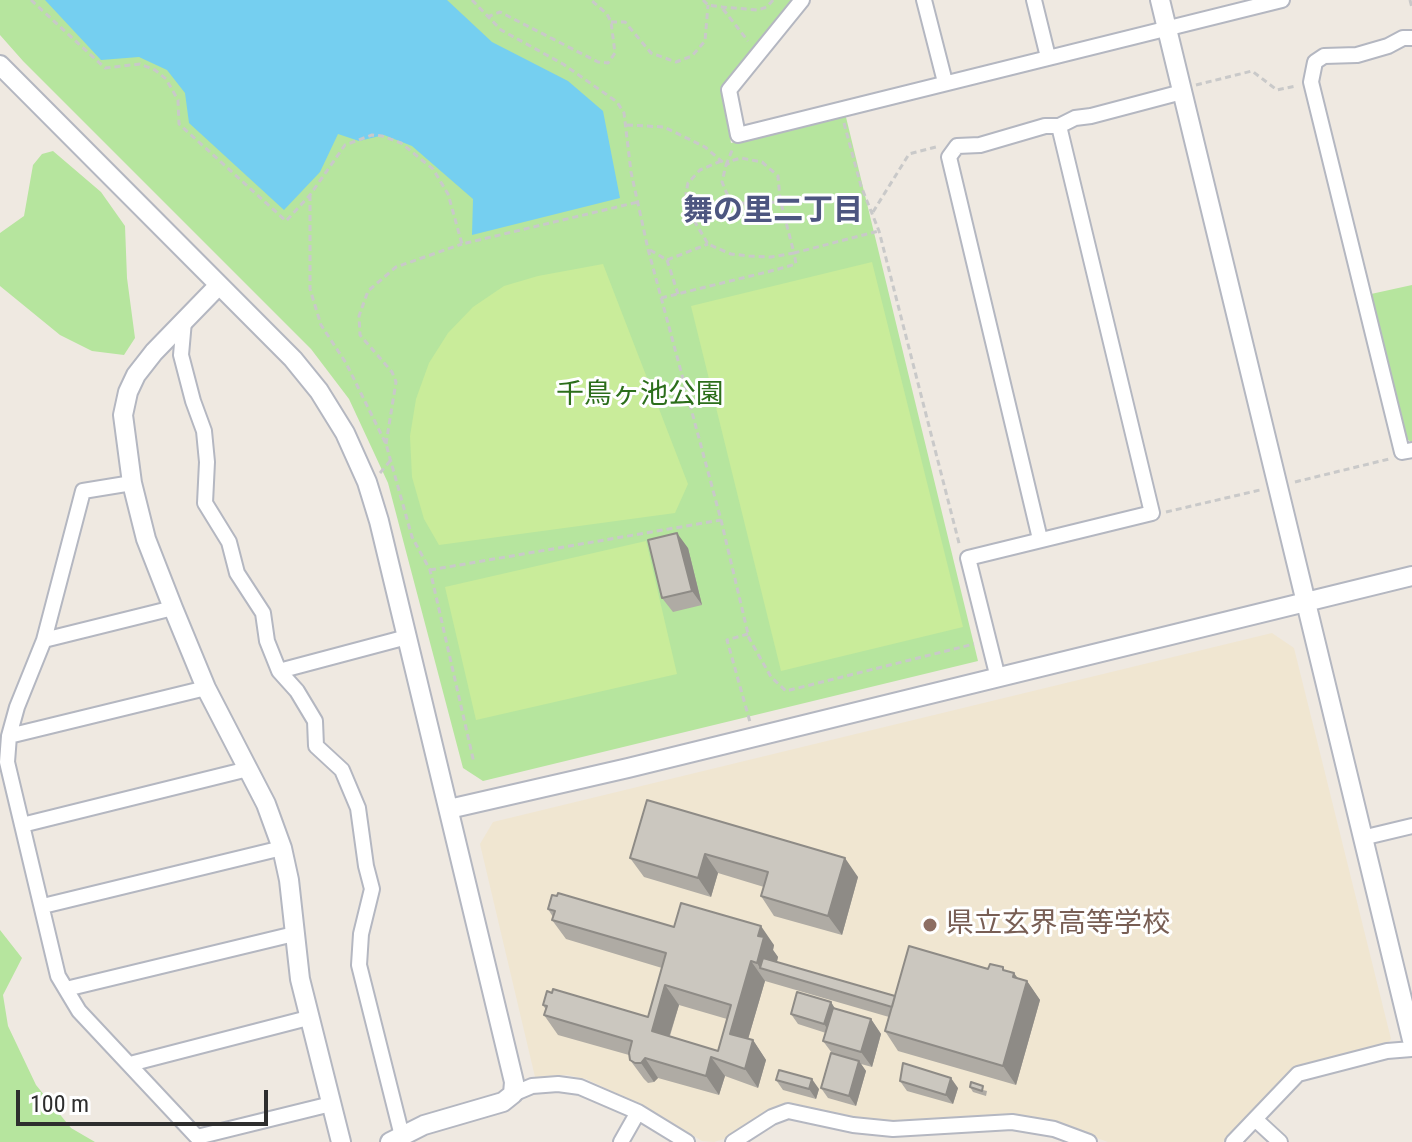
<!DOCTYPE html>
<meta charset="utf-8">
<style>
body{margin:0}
#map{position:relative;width:1412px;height:1142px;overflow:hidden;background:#efe9e1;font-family:"Roboto Condensed",sans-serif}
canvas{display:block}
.scale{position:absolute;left:16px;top:1090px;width:252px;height:36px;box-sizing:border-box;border:4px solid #2e2e2e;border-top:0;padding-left:10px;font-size:24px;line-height:28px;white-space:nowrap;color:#2e2e2e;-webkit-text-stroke:6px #fff;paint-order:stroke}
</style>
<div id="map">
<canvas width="1412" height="1142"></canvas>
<div class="scale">100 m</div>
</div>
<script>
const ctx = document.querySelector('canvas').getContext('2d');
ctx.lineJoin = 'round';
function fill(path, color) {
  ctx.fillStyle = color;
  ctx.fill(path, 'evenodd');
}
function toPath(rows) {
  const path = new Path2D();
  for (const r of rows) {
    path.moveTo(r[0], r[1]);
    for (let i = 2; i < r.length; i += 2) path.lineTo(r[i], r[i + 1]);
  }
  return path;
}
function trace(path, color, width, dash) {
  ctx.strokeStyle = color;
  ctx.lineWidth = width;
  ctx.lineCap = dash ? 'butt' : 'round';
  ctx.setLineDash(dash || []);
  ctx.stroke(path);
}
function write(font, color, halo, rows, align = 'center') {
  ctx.font = font + ' "Roboto Condensed","Noto Sans JP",sans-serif';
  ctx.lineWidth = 6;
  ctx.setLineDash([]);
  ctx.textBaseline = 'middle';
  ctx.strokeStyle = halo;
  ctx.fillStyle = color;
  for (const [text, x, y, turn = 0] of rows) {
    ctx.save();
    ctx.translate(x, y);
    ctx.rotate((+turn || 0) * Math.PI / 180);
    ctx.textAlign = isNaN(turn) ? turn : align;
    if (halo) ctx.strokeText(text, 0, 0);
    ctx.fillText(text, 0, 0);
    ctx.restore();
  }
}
fill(toPath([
 [1272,633,1294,648,1391,1039,1385,1046,1296,1066,1223,1142,1108,1142,1054,1123,1007,1115,875,1121,792,1104,774,1108,724,1139,714,1142,702,1141,648,1108,586,1079,567,1075,535,1077,480,844,493,822]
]), '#f0e6d1');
fill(toPath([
 [0,0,793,0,722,89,731,143,845,113,978,661,483,781,463,768,388,483,349,399,311,349,23,61,0,35],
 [53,151,101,192,125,226,127,278,135,338,124,355,92,351,60,335,0,286,0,233,24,216,33,165,42,154],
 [1412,285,1412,443,1406,438,1371,294],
 [0,930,22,958,3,995,8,1026,36,1085,71,1128,95,1142,0,1142]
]), '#b6e59e');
fill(toPath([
 [872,262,963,627,781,671,691,306],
 [603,264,688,484,675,513,439,545,424,519,412,477,410,436,416,399,429,363,448,333,473,307,504,286,538,276],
 [646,541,677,674,476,720,445,587]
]), '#c9ec9a');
fill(toPath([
 [45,0,447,0,492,42,568,81,603,111,620,198,472,235,473,199,412,146,384,135,359,141,338,134,320,172,284,210,189,123,185,93,167,70,139,57,101,60]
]), '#75cff0');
const minor = toPath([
 [802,0,729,90,738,135,1282,0],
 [924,0,945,82],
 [1034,0,1048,57],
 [1412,38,1403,38,1388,46,1357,55,1324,56,1315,62,1311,82,1402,452,1412,450],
 [184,321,181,355,193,401,204,431,207,462,205,503,229,542,237,573,263,613,267,641,279,671,297,691,315,721,316,746,342,770,358,808,366,866,372,889,361,934,359,965,402,1136],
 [132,483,83,491,44,640,17,707,9,736,7,762,58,976,79,1011,197,1137,331,1104],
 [1040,539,949,157,957,146,980,145,1045,126,1059,126,1075,118,1091,116,1182,92],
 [44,640,173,608],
 [279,671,407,637],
 [998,678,968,558,1152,513,1059,126],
 [9,736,206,688],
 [22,825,248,769],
 [1362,838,1412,826],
 [43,906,282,848],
 [66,989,294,934],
 [130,1064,308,1018],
 [513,1094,532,1086,558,1084,580,1087,638,1112,687,1142],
 [621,1142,638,1112],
 [733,1142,772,1117,788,1111,853,1125,893,1129,1012,1122,1054,1129,1089,1142],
 [1233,1142,1255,1119],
 [1280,1142,1255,1119,1298,1074,1387,1051,1412,1049]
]);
const tertiary = toPath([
 [1160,0,1412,1040],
 [0,65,293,359,319,391,345,433,367,482,379,521,514,1082,513,1094,503,1102,424,1125,390,1142],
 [219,285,154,352,136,375,128,392,123,415,132,483,146,539,173,608,206,688,266,804,282,848,289,880,300,979,341,1142],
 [449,809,628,768,1412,576]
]);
trace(minor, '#b4b7c1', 18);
trace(tertiary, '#b4b7c1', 22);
trace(toPath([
 [31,0,105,68,140,64,155,70,166,79,178,100,179,124,286,221,310,195,345,145,372,135,382,136,401,143,433,169,448,194,462,244,638,202],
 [472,0,501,30,563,64,617,102,624,113,631,172,648,249,721,520,749,638,771,677,786,691,974,644],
 [703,0,708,5,722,7,758,10,767,7,773,0],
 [1410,0,1412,8],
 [723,9,748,41],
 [487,17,500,12,598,62,608,63,615,53,611,22,607,14,591,0],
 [611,22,625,22,651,53,676,62,692,56,705,41,708,5],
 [1196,85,1252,71,1277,90,1296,86],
 [844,123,861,186,879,231,960,547],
 [627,125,664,127,705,147,726,165,733,148],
 [721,161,700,170,688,183,686,193,689,212,708,244,731,254,749,256,771,257,794,253,780,199,778,176,762,162,741,158,734,160,726,165,722,182,727,194,737,202,762,207,780,199],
 [310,195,310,289,321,325,346,363,386,444,412,537,430,570,474,763],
 [873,212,909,154,936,147],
 [650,250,667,260,708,244],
 [667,260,678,294],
 [661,298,775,270,796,264,794,253,879,231],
 [386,444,396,382,392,372,360,335,359,316,368,291,396,267,462,244],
 [380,473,390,461],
 [1295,482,1389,459],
 [1166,512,1260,490],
 [430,570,721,520],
 [748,634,727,640,750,722]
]), '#c9c9c9', 3, [6, 4]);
trace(minor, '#fff', 14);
trace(tertiary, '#fff', 18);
fill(toPath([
 [688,548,702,605,673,612,662,598],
 [647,800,858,877,842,935,774,916,761,896,764,887,718,873,711,897,644,877,630,858],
 [548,909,674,927,774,945,773,950,778,957,777,962,895,996,988,969,1006,971,1018,978,1027,981,1040,1000,1016,1085,898,1051,885,1031,889,1017,765,981,748,1039,753,1040,766,1060,758,1088,725,1076,719,1095,658,1078,654,1082,648,1083,644,1079,630,1060,629,1055,558,1035,544,1015,546,1010,543,1005,648,1017,662,968,566,939,552,920,553,917],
 [679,1005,727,1019,718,1051,670,1036],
 [831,1002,835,1009,871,1019,881,1034,872,1067,861,1064,866,1071,856,1106,828,1098,821,1088,832,1053,823,1041,826,1033,798,1024,791,1014],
 [776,1080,819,1089,816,1099,783,1090],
 [900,1081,958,1088,953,1104,907,1091],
 [970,1087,987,1091,986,1096,973,1092]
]), '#afaba4');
fill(toPath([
 [677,533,688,548,702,605,692,591],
 [705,854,718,873,711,897,698,878],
 [845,858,858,877,842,935,828,916],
 [761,926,774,945,773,950,778,957,774,972,760,968,757,963,758,936],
 [751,961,765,981,744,1053,730,1034],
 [1014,973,1025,988,1027,981,1040,1000,1016,1085,1003,1066],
 [665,985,679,1005,665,1050,652,1031],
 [831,1002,837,1012,831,1034,824,1024],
 [871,1019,881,1034,872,1067,861,1052],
 [753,1040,766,1060,758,1088,745,1069],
 [711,1057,725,1076,719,1095,706,1076],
 [645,1058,658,1078,654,1082,641,1063],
 [859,1061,866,1071,856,1106,849,1096],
 [951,1078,958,1088,953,1104,946,1095],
 [812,1079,819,1089,816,1099,809,1089]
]), '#8e8b86');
const building = toPath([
 [677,533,692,591,662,598,648,540,677,533],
 [647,800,845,858,828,916,761,896,768,872,705,854,698,878,630,858,647,800],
 [558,893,674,927,681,903,761,926,758,936,764,937,757,963,751,961,730,1034,753,1040,745,1069,711,1057,706,1076,645,1058,641,1063,635,1063,630,1060,629,1053,632,1041,544,1015,547,1006,543,1005,547,991,552,993,553,989,648,1017,666,953,552,920,555,911,548,909,552,895,557,896,558,893],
 [665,985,731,1005,718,1051,652,1031,665,985],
 [909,946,988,969,990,964,1003,967,1003,970,1014,973,1013,977,1027,981,1003,1066,885,1031,909,946],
 [763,958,895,996,892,1007,760,968,763,958],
 [797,992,831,1002,824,1024,791,1014,797,992],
 [833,1008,871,1019,861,1052,823,1041,833,1008],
 [831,1053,859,1061,849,1096,821,1088,831,1053],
 [903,1063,951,1078,946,1095,900,1081,903,1063],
 [779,1070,812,1079,809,1089,776,1080,779,1070],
 [971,1082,983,1086,982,1091,970,1087,971,1082]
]);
fill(building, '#cbc7bf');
trace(building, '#8e8b86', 2);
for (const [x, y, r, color] of [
 [930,925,8,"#8d6e63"]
]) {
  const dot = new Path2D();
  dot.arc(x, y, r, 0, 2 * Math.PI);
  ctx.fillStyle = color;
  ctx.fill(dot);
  trace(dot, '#fff', 3);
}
write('28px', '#2c6e1b', '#fff', [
 ["千鳥ヶ池公園",640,396]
]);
write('28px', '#785e54', '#fff', [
 ["県立玄界高等学校",946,925]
], 'left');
write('bold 30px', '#4d5680', '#fff', [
 ["舞の里二丁目",773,212]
]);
</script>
